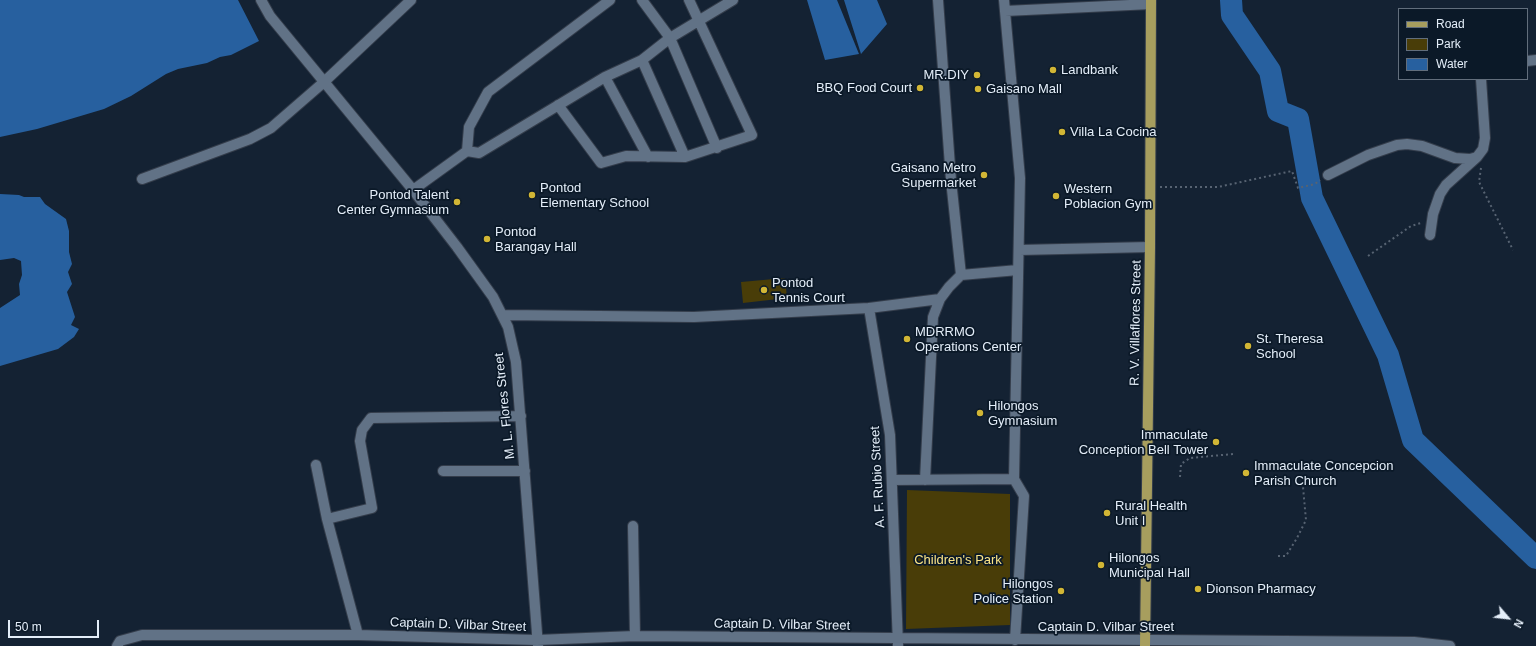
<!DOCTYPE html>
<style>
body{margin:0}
#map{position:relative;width:1536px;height:646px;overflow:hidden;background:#142233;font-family:Helvetica,sans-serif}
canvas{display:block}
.legend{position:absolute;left:1398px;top:8px;width:130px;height:72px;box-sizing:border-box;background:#0b1928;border:1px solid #626e7c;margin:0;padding:5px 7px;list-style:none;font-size:12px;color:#e4eef9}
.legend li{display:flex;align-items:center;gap:8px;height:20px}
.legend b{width:20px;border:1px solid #626e7c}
.north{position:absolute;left:1488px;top:598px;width:40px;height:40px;-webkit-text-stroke:3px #0b1928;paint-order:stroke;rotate:118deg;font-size:11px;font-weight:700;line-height:16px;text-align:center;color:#e4eef9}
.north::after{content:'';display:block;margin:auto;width:14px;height:18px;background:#e4eef9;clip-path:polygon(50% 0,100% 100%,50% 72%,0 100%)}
.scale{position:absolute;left:8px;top:620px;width:91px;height:18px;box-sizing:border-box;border:2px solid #e4eef9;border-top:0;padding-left:5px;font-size:12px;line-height:14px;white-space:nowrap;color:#e4eef9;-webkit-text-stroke:3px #0b1928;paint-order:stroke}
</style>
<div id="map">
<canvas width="1536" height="646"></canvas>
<ul class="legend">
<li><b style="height:5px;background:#a79e5e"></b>Road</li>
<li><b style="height:11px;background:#493d08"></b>Park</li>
<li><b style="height:11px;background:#27609f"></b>Water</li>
</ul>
<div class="north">N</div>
<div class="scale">50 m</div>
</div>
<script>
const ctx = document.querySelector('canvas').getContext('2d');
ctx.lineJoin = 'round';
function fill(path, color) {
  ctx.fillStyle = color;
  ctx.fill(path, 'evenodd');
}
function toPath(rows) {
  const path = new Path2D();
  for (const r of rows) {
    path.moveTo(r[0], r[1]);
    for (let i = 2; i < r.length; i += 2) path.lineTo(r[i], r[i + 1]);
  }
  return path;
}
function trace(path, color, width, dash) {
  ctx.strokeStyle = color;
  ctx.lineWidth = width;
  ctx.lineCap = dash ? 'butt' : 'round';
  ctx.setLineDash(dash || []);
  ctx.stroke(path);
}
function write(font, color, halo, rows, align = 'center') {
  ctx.font = font + ' Helvetica,sans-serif';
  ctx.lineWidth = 3.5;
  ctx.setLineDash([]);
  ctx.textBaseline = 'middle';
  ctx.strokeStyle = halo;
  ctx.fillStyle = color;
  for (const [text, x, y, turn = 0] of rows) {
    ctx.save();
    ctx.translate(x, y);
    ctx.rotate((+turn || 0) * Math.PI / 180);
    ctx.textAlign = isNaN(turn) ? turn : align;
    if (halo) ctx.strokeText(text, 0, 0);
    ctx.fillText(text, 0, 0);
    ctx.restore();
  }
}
fill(toPath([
 [785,278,787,298,743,303,741,282],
 [907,490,1010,494,1010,625,906,629]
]), '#493d08');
fill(toPath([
 [0,0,238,0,259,41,231,55,220,57,207,63,178,69,166,74,131,96,104,109,37,129,0,137],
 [807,0,837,0,859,54,825,60],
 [844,0,877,0,887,24,861,54],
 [0,194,19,195,24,197,40,197,45,204,66,219,69,231,69,252,72,264,68,272,72,284,67,292,75,317,71,325,79,329,74,337,58,349,0,366,0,308,20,295,19,284,22,275,21,261,14,258,0,260]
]), '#27609f');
trace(toPath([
 [1231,0,1232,15,1270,71,1278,111,1298,119,1312,198,1388,355,1413,440,1536,558]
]), '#27609f', 22);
const minor = toPath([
 [261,0,270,16,413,190,457,247,493,297,508,327,516,362,538,646],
 [642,0,670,38,717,148],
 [938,0,951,180,961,275],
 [1004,0,1020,178,1014,479,1024,496,1015,640],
 [1005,11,1151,4],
 [642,60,685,157],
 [1527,61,1536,60],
 [605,77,648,157],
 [558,105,601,163,626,156,685,157,752,135,689,0],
 [467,151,479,153,605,77,642,60,670,38,733,0],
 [1328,175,1368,155,1397,145,1407,144,1422,146,1455,158,1470,159,1477,157,1483,149,1485,138,1481,79],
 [142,179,250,139,271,128,324,82,411,0],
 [413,190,467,151,469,127,488,92,610,0],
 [1430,235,1433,214,1440,194,1446,185,1477,157],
 [1019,250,1150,247],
 [869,308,890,435,898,645],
 [503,315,694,317,869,308,940,299],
 [316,465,327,519,358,635],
 [443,471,525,471],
 [892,480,1014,479],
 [925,480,933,317,940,299,949,287,961,275,1018,270],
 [327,519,372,508,360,441,362,430,371,418,521,416],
 [633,526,635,636],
 [117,646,120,641,142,635,358,635,537,640,635,636,1414,642,1450,646]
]);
const major = toPath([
 [1145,646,1150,247,1151,0]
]);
trace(minor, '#343d4b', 12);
trace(major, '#343d4b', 12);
trace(toPath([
 [1481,168,1479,182,1513,250],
 [1160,187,1218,187,1292,171,1298,188,1315,184,1320,180],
 [1368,256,1411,226,1421,223],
 [1180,477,1181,464,1190,458,1233,454],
 [1278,556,1286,556,1297,538,1306,520,1303,487]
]), '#576372', 2, [2, 3]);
trace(minor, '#617286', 10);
trace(major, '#a79e5e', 10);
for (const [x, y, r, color] of [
 [1053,70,4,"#d2b635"],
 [977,75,4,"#d2b635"],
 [920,88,4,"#d2b635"],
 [978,89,4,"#d2b635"],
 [1062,132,4,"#d2b635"],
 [984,175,4,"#d2b635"],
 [532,195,4,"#d2b635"],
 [1056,196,4,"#d2b635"],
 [457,202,4,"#d2b635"],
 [487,239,4,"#d2b635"],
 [764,290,4,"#d2b635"],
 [907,339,4,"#d2b635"],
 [1248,346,4,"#d2b635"],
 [980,413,4,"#d2b635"],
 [1216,442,4,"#d2b635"],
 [1246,473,4,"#d2b635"],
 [1107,513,4,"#d2b635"],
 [1101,565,4,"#d2b635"],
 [1198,589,4,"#d2b635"],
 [1061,591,4,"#d2b635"]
]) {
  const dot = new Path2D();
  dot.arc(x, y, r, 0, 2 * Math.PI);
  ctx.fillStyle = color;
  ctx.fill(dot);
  trace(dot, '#0b1928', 1.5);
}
write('13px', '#e4eef9', '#0b1928', [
 ["Landbank",1061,70],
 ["MR.DIY",969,75,"right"],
 ["BBQ Food Court",912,88,"right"],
 ["Gaisano Mall",986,89],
 ["Villa La Cocina",1070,132],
 ["Gaisano Metro",976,168,"right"],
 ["Supermarket",976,183,"right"],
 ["Pontod",540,188],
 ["Elementary School",540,203],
 ["Western",1064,189],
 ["Poblacion Gym",1064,204],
 ["Pontod Talent",449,195,"right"],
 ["Center Gymnasium",449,210,"right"],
 ["Pontod",495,232],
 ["Barangay Hall",495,247],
 ["Pontod",772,283],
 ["Tennis Court",772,298],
 ["MDRRMO",915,332],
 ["Operations Center",915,347],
 ["St. Theresa",1256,339],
 ["School",1256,354],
 ["Hilongos",988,406],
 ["Gymnasium",988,421],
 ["Immaculate",1208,435,"right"],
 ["Conception Bell Tower",1208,450,"right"],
 ["Immaculate Concepcion",1254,466],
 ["Parish Church",1254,481],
 ["Rural Health",1115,506],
 ["Unit I",1115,521],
 ["Hilongos",1109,558],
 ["Municipal Hall",1109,573],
 ["Hilongos",1053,584,"right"],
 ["Police Station",1053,599,"right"],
 ["Dionson Pharmacy",1206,589]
], 'left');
write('13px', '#e4eef9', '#0b1928', [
 ["R. V. Villaflores Street",1136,323,-89],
 ["M. L. Flores Street",505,406,-96],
 ["A. F. Rubio Street",878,477,-93],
 ["Captain D. Vilbar Street",458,625,2],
 ["Captain D. Vilbar Street",782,625,1],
 ["Captain D. Vilbar Street",1106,627]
]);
write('13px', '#fbe486', '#0b1928', [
 ["Children's Park",958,560]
]);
</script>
